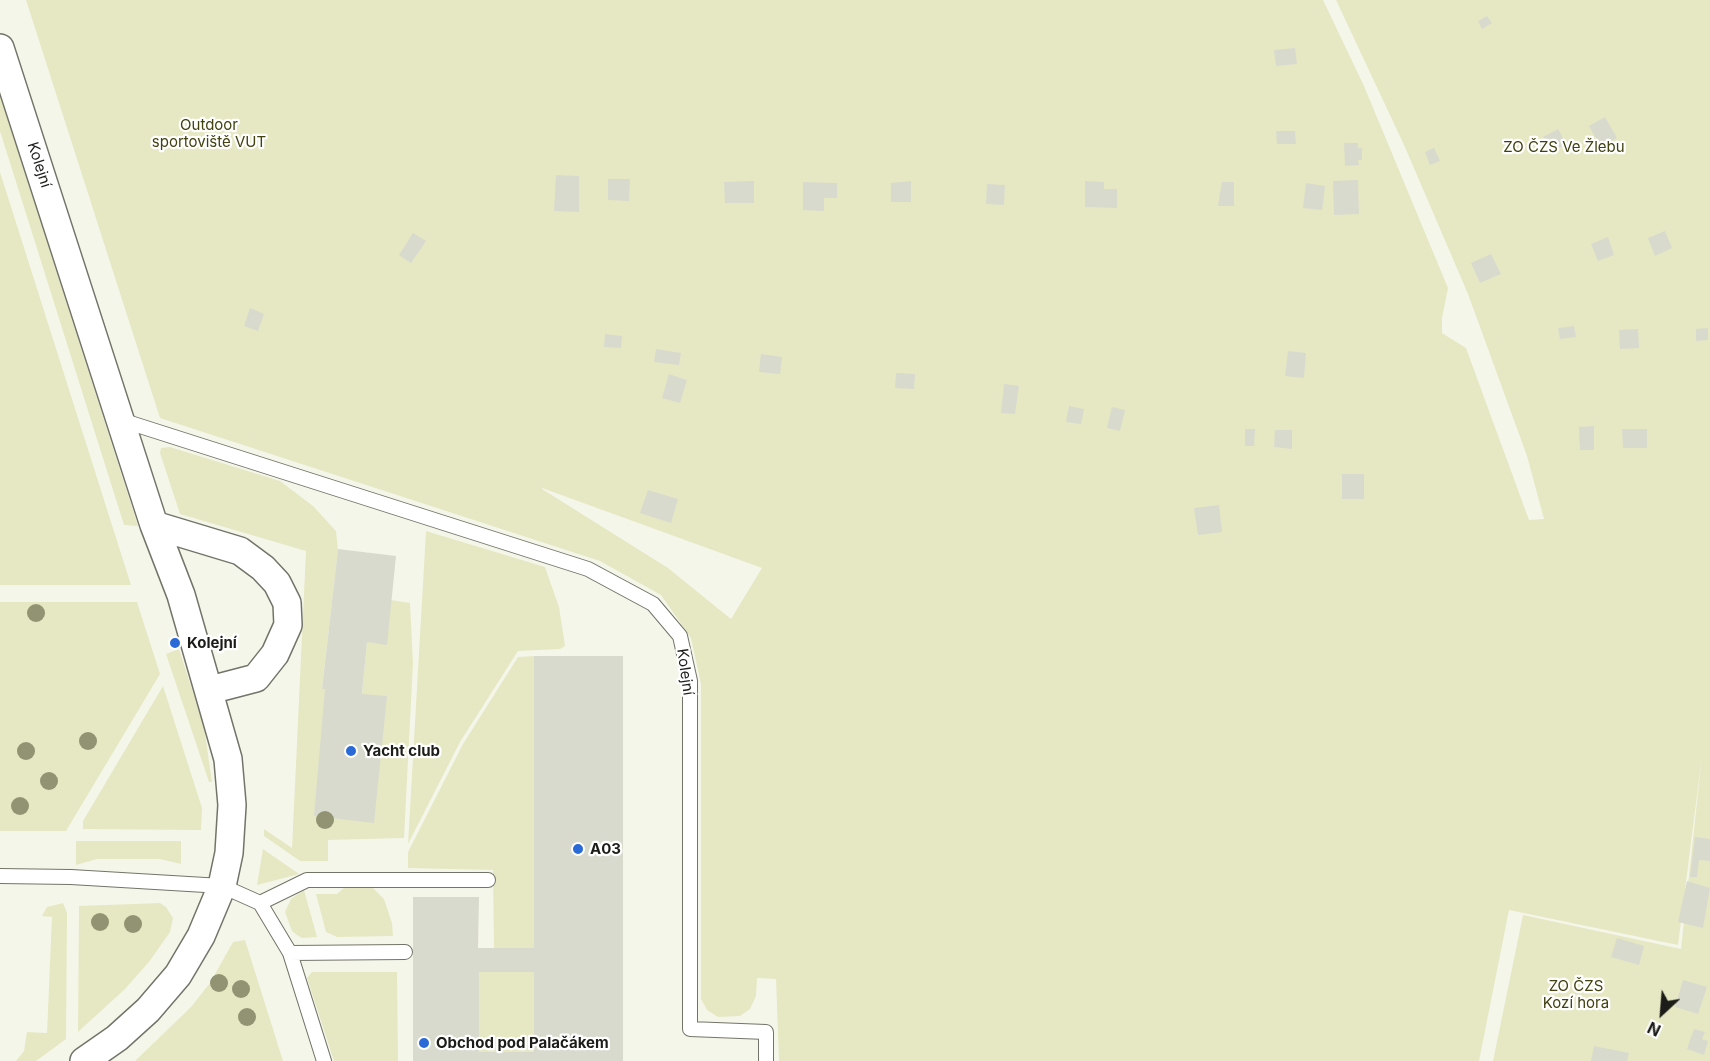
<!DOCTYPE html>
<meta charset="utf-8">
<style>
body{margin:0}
#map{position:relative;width:1710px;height:1061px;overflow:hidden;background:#f5f6ea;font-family:Inter,sans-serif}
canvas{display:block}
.north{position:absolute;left:1632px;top:983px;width:60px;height:60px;-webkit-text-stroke:4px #fff;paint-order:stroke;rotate:206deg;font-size:16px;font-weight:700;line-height:24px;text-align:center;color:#1c1c18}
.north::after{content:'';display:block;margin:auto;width:21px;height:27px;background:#1c1c18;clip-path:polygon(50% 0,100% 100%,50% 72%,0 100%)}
</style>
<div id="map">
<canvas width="1710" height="1061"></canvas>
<div class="north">N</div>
</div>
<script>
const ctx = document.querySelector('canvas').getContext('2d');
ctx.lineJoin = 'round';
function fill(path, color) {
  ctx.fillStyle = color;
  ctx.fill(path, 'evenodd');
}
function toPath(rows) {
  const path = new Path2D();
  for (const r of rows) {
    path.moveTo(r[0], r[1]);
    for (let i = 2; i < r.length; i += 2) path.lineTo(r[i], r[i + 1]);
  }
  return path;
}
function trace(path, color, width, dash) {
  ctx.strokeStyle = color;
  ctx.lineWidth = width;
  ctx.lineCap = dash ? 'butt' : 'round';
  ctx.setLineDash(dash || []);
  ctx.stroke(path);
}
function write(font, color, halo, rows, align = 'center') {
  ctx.font = font + ' Inter,sans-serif';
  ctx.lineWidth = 4.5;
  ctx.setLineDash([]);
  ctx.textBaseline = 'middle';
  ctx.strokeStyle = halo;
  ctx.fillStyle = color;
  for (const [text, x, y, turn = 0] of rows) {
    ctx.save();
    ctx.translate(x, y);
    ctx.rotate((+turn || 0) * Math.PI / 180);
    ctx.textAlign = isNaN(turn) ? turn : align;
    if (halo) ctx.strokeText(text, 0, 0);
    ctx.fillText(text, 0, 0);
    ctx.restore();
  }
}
fill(toPath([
 [26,0,1323,0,1364,86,1448,288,1442,318,1442,333,1466,348,1529,520,1544,519,1527,456,1468,294,1404,145,1336,0,1710,0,1710,1061,1493,1061,1523,915,1681,949,1702,756,1678,945,1509,910,1479,1061,779,1061,776,979,757,978,756,996,750,1009,740,1016,718,1017,707,1010,701,999,701,684,691,638,661,595,600,561,160,418],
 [542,489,542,488,762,568,731,619,668,568],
 [0,95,138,526,124,525,0,131],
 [0,172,131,585,0,585],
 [170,447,280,481,313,506,336,531,338,550,322,688,362,694,367,642,391,600,410,603,413,663,404,838,328,840,328,861,300,861,264,836,264,829,292,848,306,551,180,514,160,453,161,448],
 [426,531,545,567,559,607,565,646,560,649,518,651,460,742,408,844],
 [0,602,137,602,160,674,66,831,0,831],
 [179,649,204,727,212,782,209,782,166,654],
 [534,656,534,948,494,948,493,870,408,868,408,852,463,744,518,657],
 [163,686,202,808,201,830,83,829,83,821],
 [76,841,181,841,181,864,160,859,97,859,76,865],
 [263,849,299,874,257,885],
 [345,887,372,887,384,899,392,923,393,936,337,937,326,932,316,894,337,894],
 [304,890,317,937,302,938,297,935,292,931,285,912,291,899],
 [63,903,67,913,66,1039,36,1061,16,1061,24,1051,27,1032,47,1033,52,917,42,916,47,907],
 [160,903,166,907,173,918,170,932,149,962,125,989,78,1032,79,906],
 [245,940,283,1061,135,1061,191,1007,210,983,233,942],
 [312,972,397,972,398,1061,334,1061,307,978],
 [479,972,534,972,534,1052,479,1052]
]), '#e6e8c3');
fill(toPath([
 [1487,16,1492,23,1482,29,1478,21],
 [1295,48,1297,64,1276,66,1274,50],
 [1605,117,1617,138,1601,147,1589,126],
 [1558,129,1566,144,1551,152,1543,137],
 [1276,131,1295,131,1296,144,1277,144],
 [1344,143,1358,143,1358,148,1362,148,1362,160,1358,160,1359,165,1345,166],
 [1434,148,1440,161,1430,165,1425,152],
 [556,175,579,176,579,212,554,211],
 [608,179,630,179,629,201,608,200],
 [1358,180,1359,214,1334,215,1333,181],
 [754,181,754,203,725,203,724,182],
 [911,181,911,202,891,202,891,183],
 [1085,181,1104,182,1104,189,1117,189,1117,208,1085,207],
 [803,182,837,183,837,198,824,198,824,211,803,210],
 [1222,182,1234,182,1234,206,1218,206],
 [1306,183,1325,186,1322,210,1303,208],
 [987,184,1005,185,1004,205,986,204],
 [1665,231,1672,248,1655,256,1648,238],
 [413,233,426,241,411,263,399,255],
 [1608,237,1614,255,1598,261,1591,244],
 [1491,254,1501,274,1480,283,1471,263],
 [250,308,264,314,258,331,244,326],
 [1574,326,1576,337,1560,339,1558,328],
 [1708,328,1708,340,1696,341,1696,329],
 [1638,329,1639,348,1620,349,1619,330],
 [605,334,622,336,621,348,604,347],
 [656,349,681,353,679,365,654,362],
 [1288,351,1306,353,1304,378,1285,376],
 [761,354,782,357,780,374,759,372],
 [896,373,915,374,914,389,895,388],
 [669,374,687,380,680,403,662,398],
 [1004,384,1019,386,1015,414,1001,413],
 [1069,406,1084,409,1081,424,1066,422],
 [1112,407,1125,410,1120,431,1107,428],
 [1594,426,1594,450,1580,450,1579,427],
 [1245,429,1255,429,1254,446,1245,446],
 [1622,429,1647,429,1647,448,1623,448],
 [1275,430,1292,430,1292,449,1274,447],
 [1342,474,1364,474,1364,499,1342,499],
 [648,490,678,499,671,523,640,513],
 [1219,505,1222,532,1198,535,1194,508],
 [338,549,396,556,387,645,367,642,362,694,387,696,374,823,314,816,325,689,322,689],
 [534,656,623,656,623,1061,413,1061,413,897,479,897,478,948,534,948],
 [479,972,534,972,534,1052,479,1052],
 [1695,837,1710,839,1710,861,1699,860,1697,877,1690,877],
 [1687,881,1710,888,1703,928,1678,922],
 [1617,938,1644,946,1639,965,1611,957],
 [1683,980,1707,987,1698,1014,1675,1007],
 [1694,1029,1705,1032,1702,1039,1708,1041,1704,1055,1687,1049],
 [1594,1046,1629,1053,1627,1061,1591,1061]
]), '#d9dace');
const service = toPath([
 [121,420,588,569,653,604,680,636,690,681,690,1029,766,1032,766,1061],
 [0,876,71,877,222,886,260,903,290,953,324,1061],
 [260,903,307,880,488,880],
 [290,953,405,952]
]);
const minor = toPath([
 [0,48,154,525,181,595,228,759,232,805,229,853,222,886,201,936,178,975,148,1010,117,1038,84,1061],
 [154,525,240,551,263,568,277,583,287,603,288,625,275,654,256,678,210,690]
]);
trace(service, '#737469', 16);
trace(minor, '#737469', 30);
trace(service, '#fff', 14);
trace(minor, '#fff', 27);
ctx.fillStyle = '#929372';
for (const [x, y] of [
 [36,613],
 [88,741],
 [26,751],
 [49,781],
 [20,806],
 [325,820],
 [100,922],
 [133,924],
 [219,983],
 [241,989],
 [247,1017]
]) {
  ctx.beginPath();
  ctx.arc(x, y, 9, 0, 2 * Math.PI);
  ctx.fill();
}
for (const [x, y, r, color] of [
 [175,643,6,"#2a6ad7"],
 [351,751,6,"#2a6ad7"],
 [578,849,6,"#2a6ad7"],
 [424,1043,6,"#2a6ad7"]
]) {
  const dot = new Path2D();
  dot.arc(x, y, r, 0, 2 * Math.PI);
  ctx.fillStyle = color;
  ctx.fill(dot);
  trace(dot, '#fff', 2);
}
write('15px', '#414210', '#fff', [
 ["Outdoor",209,125],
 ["sportoviště VUT",209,142],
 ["ZO ČZS Ve Žlebu",1564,147],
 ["ZO ČZS",1576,986],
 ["Kozí hora",1576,1003]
]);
write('15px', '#1c1c18', '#fff', [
 ["Kolejní",39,165,72],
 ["Kolejní",685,672,82]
]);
write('bold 15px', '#1c1c18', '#fff', [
 ["Kolejní",187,643],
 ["Yacht club",363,751],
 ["A03",590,849],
 ["Obchod pod Palačákem",436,1043]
], 'left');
</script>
